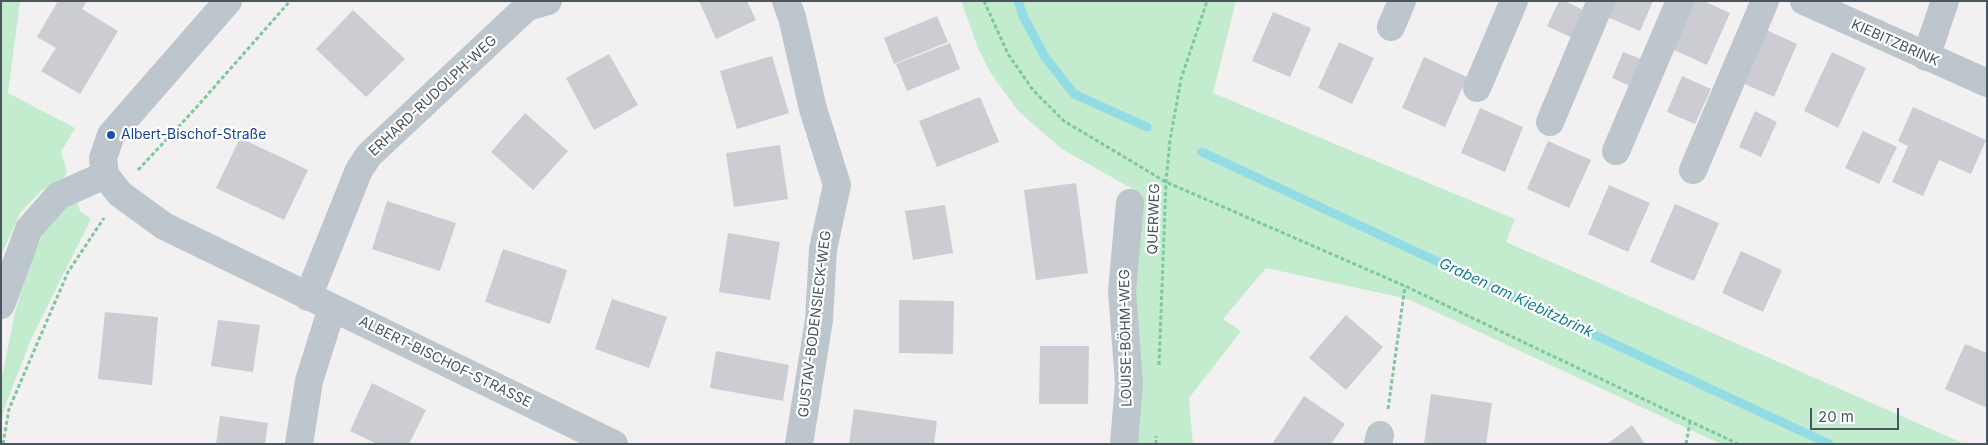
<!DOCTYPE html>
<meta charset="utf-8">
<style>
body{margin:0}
#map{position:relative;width:1988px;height:445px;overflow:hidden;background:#f2f0f1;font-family:Inter,sans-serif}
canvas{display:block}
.frame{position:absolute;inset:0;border:2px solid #4a555c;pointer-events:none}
.scale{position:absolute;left:1810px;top:408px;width:89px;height:22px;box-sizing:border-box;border:2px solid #4a555c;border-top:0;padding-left:6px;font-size:15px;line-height:18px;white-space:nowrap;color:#4a555c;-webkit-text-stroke:4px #fff;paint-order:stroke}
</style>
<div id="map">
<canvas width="1988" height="445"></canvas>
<div class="frame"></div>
<div class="scale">20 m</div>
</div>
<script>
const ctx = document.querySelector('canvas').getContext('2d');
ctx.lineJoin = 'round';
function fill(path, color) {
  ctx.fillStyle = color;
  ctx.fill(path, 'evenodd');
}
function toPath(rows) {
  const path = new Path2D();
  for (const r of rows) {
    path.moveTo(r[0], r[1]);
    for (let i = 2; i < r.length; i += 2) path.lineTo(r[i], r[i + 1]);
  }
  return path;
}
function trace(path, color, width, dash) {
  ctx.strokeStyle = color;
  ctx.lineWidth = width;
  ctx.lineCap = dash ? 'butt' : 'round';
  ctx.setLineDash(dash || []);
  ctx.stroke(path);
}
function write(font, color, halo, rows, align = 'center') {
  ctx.font = font + ' Inter,sans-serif';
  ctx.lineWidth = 4.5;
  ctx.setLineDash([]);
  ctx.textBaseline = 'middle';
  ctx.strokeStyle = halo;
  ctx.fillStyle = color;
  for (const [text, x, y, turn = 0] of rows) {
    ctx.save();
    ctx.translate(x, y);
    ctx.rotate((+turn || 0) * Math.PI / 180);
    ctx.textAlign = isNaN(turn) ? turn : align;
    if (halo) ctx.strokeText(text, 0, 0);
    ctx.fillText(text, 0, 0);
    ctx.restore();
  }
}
fill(toPath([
 [1,1,20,1,8,93,75,128,61,152,67,172,64,178,42,190,20,213,1,256],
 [961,1,1236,1,1213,93,1515,219,1506,242,1965,444,1721,444,1408,299,1266,268,1223,319,1241,331,1189,398,1193,444,1130,444,1130,292,1138,192,1062,149,1019,112,990,72,978,48],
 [76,199,80,211,91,219,32,337,4,409,1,425,1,381,15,313,29,264,47,225,63,205]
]), '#c3eccf');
trace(toPath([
 [1018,1,1023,16,1045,57,1074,94,1147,127],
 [1202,152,1829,444]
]), '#93dce6', 9);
fill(toPath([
 [58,1,87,1,82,9,118,31,80,94,41,71,56,48,37,37],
 [699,1,747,1,756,20,716,39],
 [1559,1,1565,1,1585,11,1572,38,1547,26],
 [1611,1,1653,1,1640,31,1605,16],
 [1693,1,1704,1,1730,13,1707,65,1672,49],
 [353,10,405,59,366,97,316,49],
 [1273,12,1311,28,1290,77,1252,61],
 [937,16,948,42,894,64,884,38],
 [1762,28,1797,44,1774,97,1738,81],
 [1339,42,1374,58,1352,104,1318,88],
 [950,43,960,69,907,91,896,64],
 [1623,52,1641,59,1630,86,1612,78],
 [1832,52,1866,68,1838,128,1804,111],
 [609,54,638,105,594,130,566,78],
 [772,56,789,113,737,129,720,71],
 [1424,57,1467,77,1445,127,1402,108],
 [1682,76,1711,89,1695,124,1667,112],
 [980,97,999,142,937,167,919,121],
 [1913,107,1986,140,1971,174,1939,160,1923,196,1892,182,1908,146,1898,141],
 [1480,108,1523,127,1505,172,1461,153],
 [1755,111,1777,122,1761,157,1739,147],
 [525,113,568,151,533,190,491,152],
 [1863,131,1897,147,1879,184,1845,168],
 [240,138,308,170,284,220,216,188],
 [1548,141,1591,160,1569,208,1527,189],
 [780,145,788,199,734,207,726,153],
 [1076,183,1088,273,1036,280,1024,190],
 [1609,185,1650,203,1628,252,1588,234],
 [387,201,456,223,440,271,372,249],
 [1675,204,1719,223,1694,281,1650,262],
 [945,205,953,253,913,260,905,211],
 [728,233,780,242,770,300,719,292],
 [503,249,567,270,550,324,485,302],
 [1741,251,1782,270,1763,312,1722,293],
 [612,299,667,317,649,368,595,349],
 [899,300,954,301,953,354,899,353],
 [105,312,158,317,152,385,98,379],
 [1346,315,1383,347,1346,390,1309,358],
 [218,320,260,325,253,372,211,366],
 [1965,344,1987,353,1987,408,1945,389],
 [1040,346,1089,346,1088,404,1039,404],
 [716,351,789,365,783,401,710,388],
 [372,383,426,410,409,444,377,444,350,431],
 [1431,394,1492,403,1486,444,1424,444],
 [1304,396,1345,424,1331,444,1272,444],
 [854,409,937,421,934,444,849,444],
 [220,416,268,423,265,444,216,444],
 [1632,425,1645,444,1607,444]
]), '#cbcdd2');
trace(toPath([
 [984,1,1008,54,1033,90,1064,121,1166,182,1405,286,1738,444],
 [138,170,195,109,290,1],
 [1159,365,1166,182,1170,140,1181,79,1207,1],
 [1388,409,1405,286],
 [3,444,9,409,18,388,68,272,104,218],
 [1156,444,1156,436],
 [1686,444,1690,422]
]), '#7dc89c', 3, [4, 2.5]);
trace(toPath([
 [228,1,111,135,103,158,105,175,120,194,164,226,614,444],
 [786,1,792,17,813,109,837,185,823,249,819,320,799,444],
 [1804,1,1987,83],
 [1391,27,1402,1],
 [1926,57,1945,1],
 [1477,88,1514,1],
 [1550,122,1601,1],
 [1616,151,1680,1],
 [1693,170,1765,1],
 [308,297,359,170,369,155,527,7,548,1],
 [1,305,29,229,58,196,105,175],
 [299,444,309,381,332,308],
 [1124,444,1129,383,1122,291,1130,203],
 [1378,444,1380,435]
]), '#bdc6cc', 28);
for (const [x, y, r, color] of [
 [111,135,5,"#1a4fb4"]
]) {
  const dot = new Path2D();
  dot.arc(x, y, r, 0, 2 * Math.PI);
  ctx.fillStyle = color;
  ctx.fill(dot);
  trace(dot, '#fff', 2);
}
write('14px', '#4a555c', '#fff', [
 ["KIEBITZBRINK",1895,43,24],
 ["ERHARD-RUDOLPH-WEG",433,96,-43],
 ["QUERWEG",1154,219,-88],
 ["GUSTAV-BODENSIECK-WEG",815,324,-83],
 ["LOUISE-BÖHM-WEG",1126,338,-91],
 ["ALBERT-BISCHOF-STRASSE",445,362,26]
]);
write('14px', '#164399', '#fff', [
 ["Albert-Bischof-Straße",121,135]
], 'left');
write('italic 15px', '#177e8b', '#fff', [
 ["Graben am Kiebitzbrink",1516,298,25]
]);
</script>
